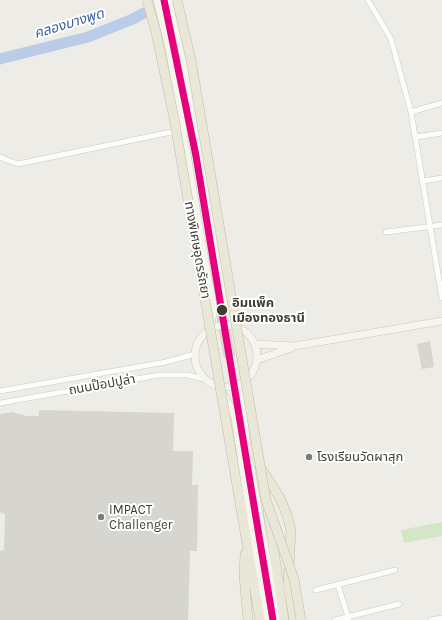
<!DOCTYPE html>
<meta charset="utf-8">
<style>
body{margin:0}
canvas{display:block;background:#edece6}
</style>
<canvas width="442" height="620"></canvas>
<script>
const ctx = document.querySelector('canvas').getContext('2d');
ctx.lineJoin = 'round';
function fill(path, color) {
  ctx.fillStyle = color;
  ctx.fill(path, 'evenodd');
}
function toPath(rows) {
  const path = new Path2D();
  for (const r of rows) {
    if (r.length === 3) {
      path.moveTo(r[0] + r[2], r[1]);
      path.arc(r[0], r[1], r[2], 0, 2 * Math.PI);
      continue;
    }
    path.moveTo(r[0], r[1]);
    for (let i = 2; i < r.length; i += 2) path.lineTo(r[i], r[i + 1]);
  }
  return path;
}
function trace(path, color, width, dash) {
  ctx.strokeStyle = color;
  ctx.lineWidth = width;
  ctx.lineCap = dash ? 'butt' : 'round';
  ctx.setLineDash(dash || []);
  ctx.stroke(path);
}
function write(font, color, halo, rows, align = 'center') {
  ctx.font = font + ' Karla,"Noto Sans Thai",sans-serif';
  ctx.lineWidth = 4;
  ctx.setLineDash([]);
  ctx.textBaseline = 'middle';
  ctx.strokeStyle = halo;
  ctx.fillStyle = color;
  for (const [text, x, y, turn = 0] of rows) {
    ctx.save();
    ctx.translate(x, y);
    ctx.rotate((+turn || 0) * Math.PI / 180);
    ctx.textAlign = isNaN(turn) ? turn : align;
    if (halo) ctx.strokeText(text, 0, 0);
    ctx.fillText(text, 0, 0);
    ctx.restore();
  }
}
fill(toPath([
 [442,522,442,536,404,543,401,530]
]), '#d4e6c8');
trace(toPath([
 [0,59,88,37,133,19,144,13]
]), '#bacce7', 11);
fill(toPath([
 [210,258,213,258,221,307,230,326,235,356,224,358,217,320,218,304],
 [430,341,434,367,422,369,417,344],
 [39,410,174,413,173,451,193,451,192,485,198,485,197,551,190,551,188,620,0,620,0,551,4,550,5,514,0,512,0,414,12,412,26,416,39,416]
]), '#d6d5cf');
const street = toPath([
 [368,0,391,39,411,112,442,298],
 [411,112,442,103],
 [416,137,442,133],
 [0,157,7,160,18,164,176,131],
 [423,181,442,178],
 [386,232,442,225],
 [0,391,166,362,195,354],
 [0,403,159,375,187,375,205,379],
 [338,585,349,620],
 [316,590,395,570],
 [335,620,399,604],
 [431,620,442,618]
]);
const secondary = toPath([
 [157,0,170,53,203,249,213,305,213,313,211,324],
 [170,0,181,44,226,306,234,323],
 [226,356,31],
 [255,344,295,346,442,321],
 [257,360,291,348],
 [244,385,243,411,247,446,278,620],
 [222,392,231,408,235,418,266,620]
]);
const highway = toPath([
 [247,446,280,498,287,515,291,530,288,584,294,620],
 [233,462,260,620],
 [268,511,284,620],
 [245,554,244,575,248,620]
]);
trace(street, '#cbcac4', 6);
trace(secondary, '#cbcabe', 8);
trace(highway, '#c2bda4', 10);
trace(street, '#fcfcfb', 5);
trace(secondary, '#f5f4ed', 7);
trace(highway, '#e9e7d8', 9);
const highwayBridge = toPath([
 [147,0,156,32,174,118,233,462],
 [177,0,191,60,266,500,294,579,301,620]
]);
trace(highwayBridge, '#c2bda4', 10, []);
trace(highwayBridge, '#e9e7d8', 9);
trace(toPath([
 [164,0,196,156,273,620]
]), '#e5007d', 7);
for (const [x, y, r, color] of [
 [222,310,6,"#413e34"],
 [309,457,4,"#7d7b72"],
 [101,517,4,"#7d7b72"]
]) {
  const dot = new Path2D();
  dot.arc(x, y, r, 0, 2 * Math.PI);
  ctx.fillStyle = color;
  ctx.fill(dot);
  trace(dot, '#fff', 1.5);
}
write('13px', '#413e34', '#fff', [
 ["ทางพิเศษอุดรรัถยา",197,250,80],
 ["ถนนป๊อปปูล่า",102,385,-10]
]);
write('bold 13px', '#413e34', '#fff', [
 ["อิมแพ็ค",232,303],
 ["เมืองทองธานี",232,318]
], 'left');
write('13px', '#413e34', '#fff', [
 ["โรงเรียนวัดผาสุก",317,457],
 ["IMPACT",109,510],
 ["Challenger",109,525]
], 'left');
write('italic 14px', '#3860a1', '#fff', [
 ["คลองบางพูด",69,24,-17]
]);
</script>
